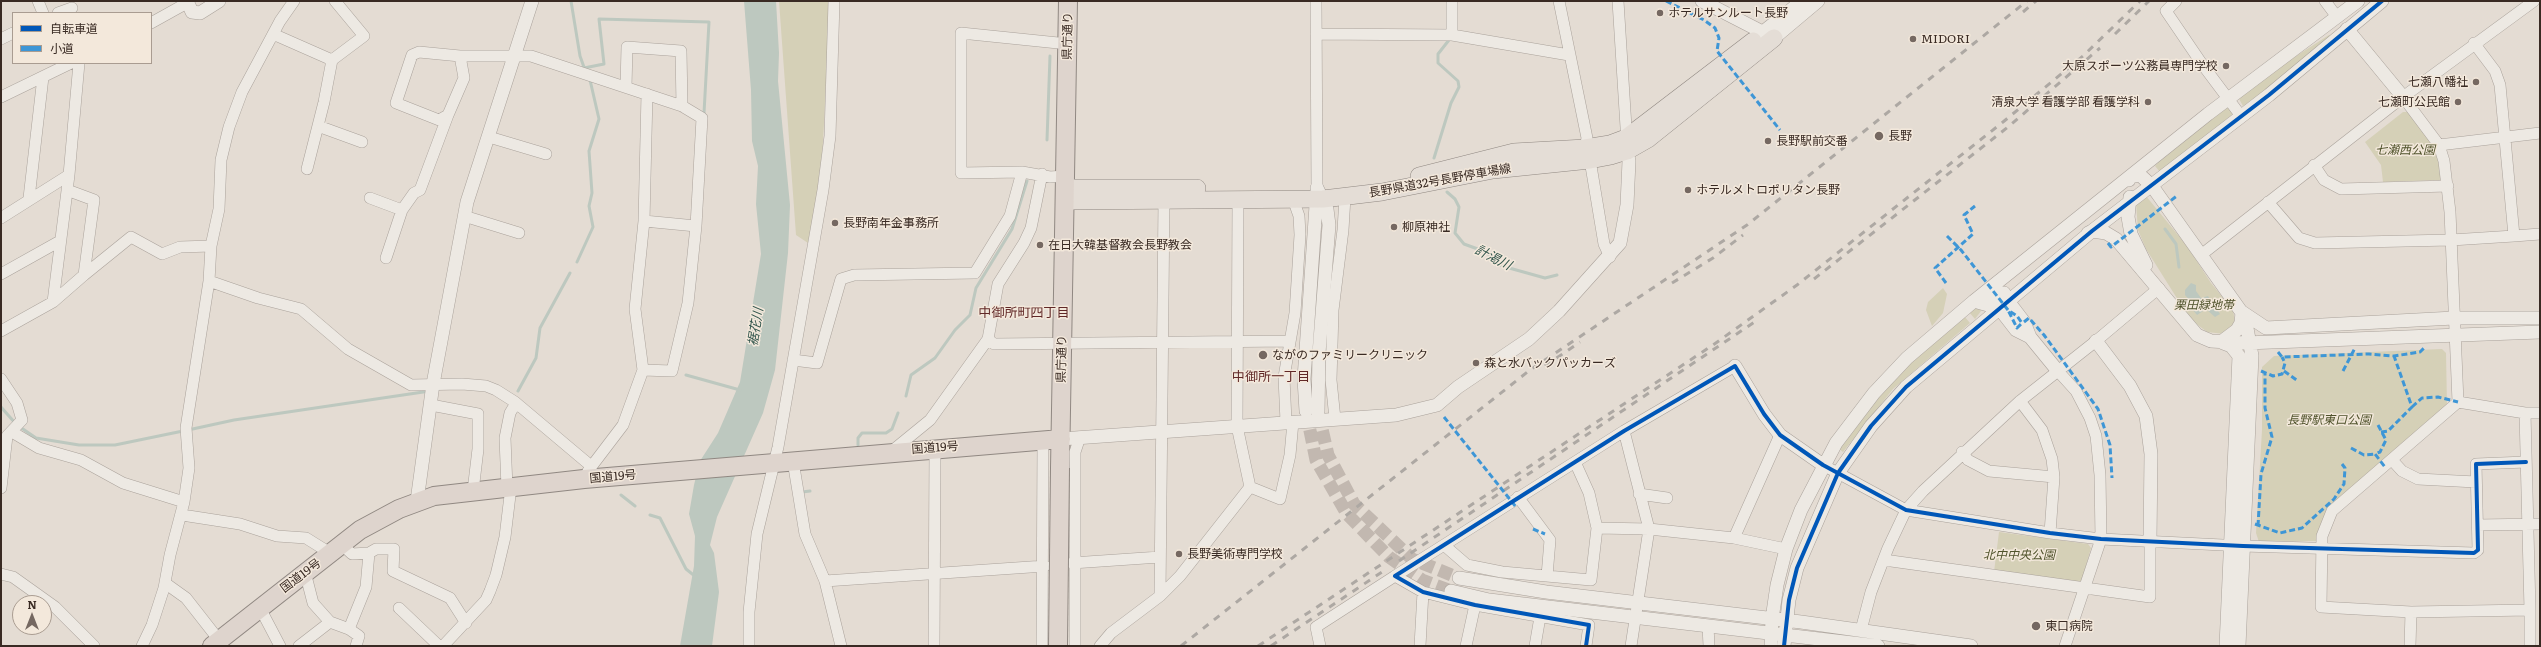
<!DOCTYPE html>
<meta charset="utf-8">
<style>
body{margin:0}
#map{position:relative;width:2541px;height:647px;overflow:hidden;background:#e4dcd3;font-family:Literata,"Noto Sans JP",serif}
canvas{display:block}
.frame{position:absolute;inset:0;border:2px solid #392a23;pointer-events:none}
.legend{position:absolute;left:12px;top:12px;width:140px;height:52px;box-sizing:border-box;background:#f3e8db;border:1px solid #a99c91;margin:0;padding:5px 7px;list-style:none;font-size:12px;color:#392a23}
.legend li{display:flex;align-items:center;gap:8px;height:20px}
.legend b{width:20px;border:1px solid #a99c91}
.north{position:absolute;left:12px;top:595px;width:40px;height:40px;box-sizing:border-box;background:#f3e8db;border:1px solid #a99c91;border-radius:50%;rotate:0deg;font-size:11px;font-weight:700;line-height:16px;text-align:center;color:#392a23}
.north::after{content:'';display:block;margin:auto;width:14px;height:18px;background:#756861;clip-path:polygon(50% 0,100% 100%,50% 72%,0 100%)}
</style>
<div id="map">
<canvas width="2541" height="647"></canvas>
<div class="frame"></div>
<ul class="legend">
<li><b style="height:5px;background:#0057b8"></b>自転車道</li>
<li><b style="height:5px;background:#3e96d6"></b>小道</li>
</ul>
<div class="north">N</div>
</div>
<script>
const ctx = document.querySelector('canvas').getContext('2d');
ctx.lineJoin = 'round';
function fill(path, color) {
  ctx.fillStyle = color;
  ctx.fill(path, 'evenodd');
}
function toPath(rows) {
  const path = new Path2D();
  for (const r of rows) {
    path.moveTo(r[0], r[1]);
    for (let i = 2; i < r.length; i += 2) path.lineTo(r[i], r[i + 1]);
  }
  return path;
}
function trace(path, color, width, dash) {
  ctx.strokeStyle = color;
  ctx.lineWidth = width;
  ctx.lineCap = dash ? 'butt' : 'round';
  ctx.setLineDash(dash || []);
  ctx.stroke(path);
}
function write(font, color, halo, rows, align = 'center') {
  ctx.font = font + ' Literata,"Noto Sans JP",serif';
  ctx.lineWidth = 3;
  ctx.setLineDash([]);
  ctx.textBaseline = 'middle';
  ctx.strokeStyle = halo;
  ctx.fillStyle = color;
  for (const [text, x, y, turn = 0] of rows) {
    ctx.save();
    ctx.translate(x, y);
    ctx.rotate((+turn || 0) * Math.PI / 180);
    ctx.textAlign = isNaN(turn) ? turn : align;
    if (halo) ctx.strokeText(text, 0, 0);
    ctx.fillText(text, 0, 0);
    ctx.restore();
  }
}
fill(toPath([
 [779,1,830,1,823,143,819,190,808,243,796,235],
 [2329,35,2331,37,2293,70,2243,106,2238,97,2268,74],
 [2228,107,2233,114,2160,172,2155,166,2166,154],
 [2403,112,2410,112,2440,153,2443,178,2440,180,2383,182,2381,165,2365,142],
 [2146,196,2187,246,2211,283,2233,310,2235,322,2225,334,2207,332,2190,319,2146,249,2138,230,2136,203],
 [1943,288,1947,294,1943,313,1932,326,1926,310,1928,302],
 [1977,305,1981,311,1975,319,1969,312],
 [1964,316,1970,323,1893,389,1843,452,1838,448,1858,420,1910,361],
 [2442,349,2446,353,2447,405,2329,511,2317,541,2259,542,2256,533,2262,430,2262,367,2274,356],
 [1999,532,2088,544,2091,548,2082,580,2077,583,1994,572]
]), '#d5d0b7');
fill(toPath([
 [744,1,776,1,779,53,778,81,790,205,788,253,775,370,763,413,717,517,710,545,714,553,719,592,712,646,680,646,694,566,695,536,689,514,694,485,700,461,718,433,740,382,761,254,756,204,758,166,752,141,751,90],
 [2191,283,2196,285,2196,291,2201,298,2208,296,2220,314,2215,317,2206,309,2197,315,2193,310,2193,304,2185,295,2185,290]
]), '#bdc8bf');
trace(toPath([
 [571,1,580,56,585,70],
 [584,68,604,64,599,19,709,22,704,113],
 [1047,140,1050,56],
 [1434,158,1451,103,1459,87,1458,81,1438,63,1438,54,1449,40],
 [1447,192,1455,199,1459,207,1455,233,1464,244,1486,252,1502,266,1545,278,1557,275],
 [2165,229,2176,244,2179,267],
 [577,262,593,227,589,206,592,193,589,151,599,119,590,80],
 [686,375,740,390],
 [518,391,536,358,540,328,570,273],
 [906,396,911,375,935,358,955,330,970,315,976,288,1012,229,1027,181],
 [1,407,16,424],
 [20,427,36,438,79,445,115,445,183,431],
 [188,430,234,420,430,391],
 [858,445,858,438,862,433,886,433,892,429,898,413],
 [802,492,810,491],
 [621,495,635,506],
 [650,515,660,518,686,569,696,577]
]), '#bdc8bf', 3);
trace(toPath([
 [1306,411,1316,460,1347,514,1389,557,1422,580,1451,591],
 [1318,412,1328,455,1354,504,1412,559,1459,578]
]), '#c2b8b0', 13, [13, 6]);
const minor = toPath([
 [38,1,43,13],
 [1316,1,1317,188],
 [1559,1,1587,138,1585,148],
 [1618,1,1627,143],
 [2176,1,2166,11,2202,64,2241,116],
 [2325,1,2337,17],
 [58,13,72,8],
 [151,23,187,3],
 [273,34,332,60],
 [1316,34,1452,35,1569,55],
 [1452,35,1452,1],
 [1,39,13,33],
 [460,56,464,78,448,115,439,120,396,103,412,55,419,52,460,56,531,56,682,106,702,118,696,226,688,303,672,371,643,370],
 [626,87,627,47,681,51,682,106],
 [1,97,71,63],
 [2403,97,2439,145,2444,161,2450,212,2458,402],
 [318,126,362,142],
 [489,137,546,154],
 [2439,145,2540,133],
 [1590,160,1604,244,1610,257],
 [2314,165,2324,180,2341,189,2448,186],
 [307,169,324,102,332,60,364,36,335,1],
 [1065,176,1050,177,1022,172,961,173,961,33,1068,44],
 [29,198,43,77],
 [370,198,402,210],
 [2268,202,2299,238,2315,243,2451,240,2514,236,2500,85,2495,71,2474,43],
 [464,216,519,233],
 [1,218,69,175],
 [644,221,696,226],
 [2514,236,2540,234],
 [2201,255,2403,97,2534,1],
 [386,258,402,210,414,193,420,190,448,115],
 [1,274,60,241],
 [84,275,131,237,162,254,180,247,211,246],
 [209,281,258,298,301,309,348,349,411,385,462,384,486,386,496,390,515,402,591,466],
 [53,302,69,175,79,63],
 [1,331,53,302,84,275,94,200,67,190],
 [988,339,994,344,1290,341],
 [793,360,817,363,841,279,854,275,975,273,1010,216,1022,172],
 [2057,370,2076,391,2090,418,2096,436,2100,475,2101,539,2065,646],
 [1,379,17,403,22,420,7,436,1,488],
 [2020,401,2042,430,2052,459,2054,477,2050,533],
 [2458,402,2332,511,2322,536,2321,607,2411,612,2530,610,2530,646],
 [2458,402,2525,413,2540,413],
 [431,405,478,414,478,449,473,491],
 [2525,413,2530,610],
 [1335,419,1331,380,1333,310,1343,230,1345,197],
 [1286,422,1284,377,1295,313,1300,235,1299,216,1293,199],
 [1624,431,1649,529,1631,646],
 [12,432,39,448,81,460,123,483,184,502],
 [892,451,930,420,988,339,998,284,1024,243,1031,228,1042,174],
 [1962,452,1968,460,1989,471,2054,477],
 [2392,460,2402,471,2418,479,2476,482],
 [793,461,805,534,825,581],
 [1575,462,1589,493,1597,528],
 [1823,465,1906,510,2050,533,2101,539,2243,546,2474,553,2478,550,2476,464,2526,462],
 [588,471,623,425,643,370,635,309,644,221,647,94],
 [1250,487,1280,499,1290,455,1293,422],
 [507,488,505,438,510,413,516,403],
 [1639,494,1667,498],
 [1518,497,1550,540,1547,576],
 [182,515,240,524,277,536,306,538,330,553],
 [2478,525,2540,524],
 [1734,538,1780,435],
 [341,544,352,554,369,553,376,549,394,549,393,571,450,598,466,623],
 [1445,546,1467,565,1502,572,1591,580,1597,528,1649,529,1734,538,1786,549],
 [1884,560,2150,597,2150,541],
 [1072,563,1160,557],
 [305,572,313,603,330,622,349,629,359,636,356,646],
 [1,574,13,577,55,607,94,646],
 [165,583,186,598,222,644],
 [1160,596,1164,200],
 [260,608,280,646],
 [399,608,439,646],
 [1708,626,1709,646],
 [349,629,366,587,369,553],
 [1861,630,1871,592,1888,548,1906,510,1923,491,2020,401,2096,341,2159,288],
 [142,646,152,625,164,588,170,555,184,502,189,468,186,428,209,281,211,246,219,209,221,160,229,127,242,92,280,21,294,1],
 [299,646,330,622],
 [443,646,486,600,490,591,496,575,505,537,511,487],
 [749,646,749,612,757,534,778,447,823,190,830,136,834,1],
 [841,646,825,581,1045,566],
 [934,646,935,449],
 [1042,646,1043,441],
 [1075,646,1075,452,1080,437],
 [1100,646,1111,633,1160,596,1180,576,1250,487,1237,426,1238,199],
 [1320,646,1316,627,1395,576],
 [1420,646,1423,592],
 [1466,646,1475,605],
 [1535,646,1540,617],
 [1586,646,1589,625,1475,605,1423,592,1395,576,1624,431,1735,366],
 [2410,646,2411,612]
]);
const tertiary = toPath([
 [187,1,192,12,200,13,219,1],
 [1702,1,1774,38,1818,1],
 [2347,29,2403,97],
 [1763,32,1802,1],
 [2129,180,2130,177,2140,175,2152,186,2245,317,2252,356,2239,646],
 [1317,188,1327,209,1329,225,1319,353,1318,412],
 [2130,197,2128,217,2131,234,2146,265],
 [2088,233,2092,231,2106,233,2116,239,2197,335,2211,341,2245,343,2540,332],
 [1974,301,1988,305,2004,293],
 [2008,301,2024,322,2030,337],
 [1999,308,2016,330,2030,337,2057,370],
 [2242,312,2266,328,2454,318,2540,318],
 [2096,341,2130,386,2146,416,2151,454,2150,541],
 [2221,342,2237,330,2241,323,2242,312],
 [2223,343,2231,346,2239,356,2226,646],
 [1735,366,1764,414,1780,435,1823,465],
 [1306,411,1304,379,1317,191],
 [1061,439,1396,415,1437,405,1458,387,1529,339,1559,311,1620,243,1627,205,1629,161,1627,151],
 [417,501,433,384,467,202,532,1],
 [1459,578,1546,592,1801,622,1971,646],
 [1451,591,1489,600,1878,646],
 [1771,646,1772,619,1777,585,1786,549,1801,510,1836,443,1874,393,1907,358,1974,301,2208,114,2358,1],
 [1784,646,1789,600,1797,568,1838,473,1871,426,1906,387,2092,231,2269,95,2382,1]
]);
const primary = toPath([
 [1419,176,1514,152,1585,148,1610,144,1626,138,1753,41],
 [1065,188,1197,188],
 [1065,201,1323,199,1382,192,1493,170,1590,160,1611,156,1627,151,1648,139,1774,38]
]);
const trunk = toPath([
 [1060,468,1068,1],
 [212,646,360,530,399,509,434,496,584,479,1061,439]
]);
trace(minor, '#aaa29b', 12);
trace(tertiary, '#aaa29b', 14);
trace(primary, '#908882', 18);
trace(trunk, '#908882', 20);
trace(minor, '#ede9e3', 11);
trace(tertiary, '#ede9e3', 13);
trace(primary, '#e4ddd6', 17);
trace(trunk, '#ded4cd', 18);
trace(toPath([
 [2023,12,2036,1],
 [2115,34,2149,1],
 [1814,279,2008,127,2100,48],
 [1672,283,1713,258,1743,235],
 [1545,366,1580,342],
 [1399,561,1756,321],
 [1181,646,1530,370,1747,225,2027,1],
 [1258,646,1713,345,1797,285,2003,122,2083,56,2140,1],
 [1271,646,1382,572]
]), '#ada8a3', 3, [7, 7]);
const trunkBridge = toPath([
 [1058,646,1060,468]
]);
trace(trunkBridge, '#908882', 20, []);
trace(trunkBridge, '#ded4cd', 18);
trace(toPath([
 [1666,1,1704,20,1715,28,1719,38,1717,51,1780,130],
 [1947,236,1961,250,2008,310,2017,316,2022,323,2017,328,2008,310],
 [2108,243,2111,247,2178,195],
 [1946,283,1935,268,1973,234,1964,215,1975,206],
 [2024,322,2029,318,2044,335,2098,409,2110,445,2112,478],
 [2278,352,2282,357,2369,354,2394,356,2420,352,2425,347],
 [2261,371,2273,376,2282,374,2285,363,2282,357],
 [2284,371,2298,381],
 [2343,371,2355,348],
 [2412,407,2422,398,2438,397,2458,402],
 [1444,417,1516,507],
 [2378,425,2386,440,2380,452,2375,454,2385,467],
 [2381,432,2388,431,2412,407,2394,356],
 [2351,448,2364,455,2375,454],
 [2255,524,2280,533,2302,528,2334,499,2344,484,2345,468,2342,464],
 [2258,526,2261,474,2272,437,2265,408,2265,372],
 [1533,529,1545,534]
]), '#3e96d6', 3, [6, 3]);
trace(toPath([
 [1586,646,1589,625,1475,605,1423,592,1395,576,1624,431,1735,366,1764,414,1780,435,1823,465,1906,510,2050,533,2101,539,2243,546,2474,553,2478,550,2476,464,2526,462],
 [1784,646,1789,600,1797,568,1838,473,1871,426,1906,387,2092,231,2269,95,2382,1]
]), '#0057b8', 4);
for (const [x, y, r, color] of [
 [1660,13,4,"#756861"],
 [1913,39,4,"#756861"],
 [2226,66,4,"#756861"],
 [2476,82,4,"#756861"],
 [2148,102,4,"#756861"],
 [2458,102,4,"#756861"],
 [1879,136,5,"#756861"],
 [1768,141,4,"#756861"],
 [1688,190,4,"#756861"],
 [835,223,4,"#756861"],
 [1394,227,4,"#756861"],
 [1040,245,4,"#756861"],
 [1263,355,5,"#756861"],
 [1476,363,4,"#756861"],
 [1179,554,4,"#756861"],
 [2036,626,5,"#756861"]
]) {
  const dot = new Path2D();
  dot.arc(x, y, r, 0, 2 * Math.PI);
  ctx.fillStyle = color;
  ctx.fill(dot);
  trace(dot, '#f3e8db', 1.5);
}
write('12px', '#392a23', '#f3e8db', [
 ["ホテルサンルート長野",1668,13],
 ["MIDORI",1921,39],
 ["大原スポーツ公務員専門学校",2218,66,"right"],
 ["七瀬八幡社",2468,82,"right"],
 ["清泉大学 看護学部 看護学科",2140,102,"right"],
 ["七瀬町公民館",2450,102,"right"],
 ["長野",1888,136],
 ["長野駅前交番",1776,141],
 ["ホテルメトロポリタン長野",1696,190],
 ["長野南年金事務所",843,223],
 ["柳原神社",1402,227],
 ["在日大韓基督教会長野教会",1048,245],
 ["ながのファミリークリニック",1272,355],
 ["森と水バックパッカーズ",1484,363],
 ["長野美術専門学校",1187,554],
 ["東口病院",2045,626]
], 'left');
write('12px', '#392a23', '#f3e8db', [
 ["県庁通り",1068,36,-89],
 ["長野県道32号長野停車場線",1440,181,-10],
 ["県庁通り",1062,359,-89],
 ["国道19号",935,448,-4],
 ["国道19号",613,477,-5],
 ["国道19号",301,576,-37]
]);
write('italic 12px', '#50532c', '#f3e8db', [
 ["七瀬西公園",2405,150],
 ["栗田緑地帯",2204,305],
 ["長野駅東口公園",2329,420],
 ["北中中央公園",2019,555]
]);
write('italic 13px', '#34574e', '#f3e8db', [
 ["計渇川",1493,258,27],
 ["裾花川",756,327,-81]
]);
write('13px', '#612827', '#f3e8db', [
 ["中御所町四丁目",1024,313],
 ["中御所一丁目",1271,377]
]);
</script>
